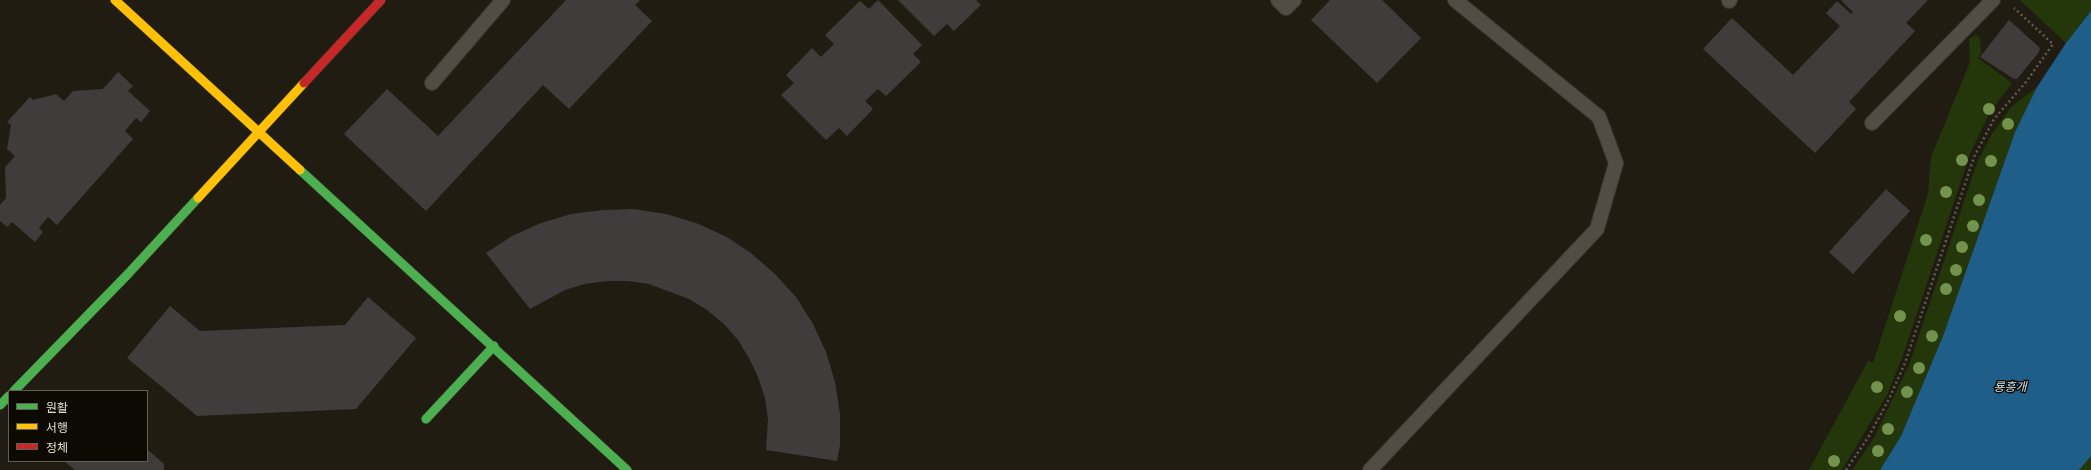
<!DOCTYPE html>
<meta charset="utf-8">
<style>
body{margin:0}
#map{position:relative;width:2091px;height:470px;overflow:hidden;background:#211c11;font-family:Arial,"Noto Sans KR",sans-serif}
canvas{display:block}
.legend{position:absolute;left:8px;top:390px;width:140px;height:72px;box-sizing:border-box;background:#0d0a03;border:1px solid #635f55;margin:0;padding:5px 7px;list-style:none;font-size:12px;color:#e3ded1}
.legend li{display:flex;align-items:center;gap:8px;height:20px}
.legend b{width:20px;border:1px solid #635f55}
</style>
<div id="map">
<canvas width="2091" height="470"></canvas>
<ul class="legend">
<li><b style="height:5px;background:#4caf50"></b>원활</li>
<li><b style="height:5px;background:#ffc107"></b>서행</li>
<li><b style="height:5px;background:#c62828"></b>정체</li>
</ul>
</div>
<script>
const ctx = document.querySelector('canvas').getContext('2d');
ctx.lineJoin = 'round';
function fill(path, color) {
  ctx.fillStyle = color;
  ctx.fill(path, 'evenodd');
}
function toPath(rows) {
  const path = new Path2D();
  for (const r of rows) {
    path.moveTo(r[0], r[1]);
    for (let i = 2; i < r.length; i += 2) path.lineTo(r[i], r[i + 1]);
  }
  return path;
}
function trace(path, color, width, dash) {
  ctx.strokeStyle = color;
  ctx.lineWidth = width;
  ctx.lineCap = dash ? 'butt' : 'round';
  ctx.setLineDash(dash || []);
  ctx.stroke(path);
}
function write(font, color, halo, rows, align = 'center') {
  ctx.font = font + ' Arial,"Noto Sans KR",sans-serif';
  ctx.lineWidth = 3;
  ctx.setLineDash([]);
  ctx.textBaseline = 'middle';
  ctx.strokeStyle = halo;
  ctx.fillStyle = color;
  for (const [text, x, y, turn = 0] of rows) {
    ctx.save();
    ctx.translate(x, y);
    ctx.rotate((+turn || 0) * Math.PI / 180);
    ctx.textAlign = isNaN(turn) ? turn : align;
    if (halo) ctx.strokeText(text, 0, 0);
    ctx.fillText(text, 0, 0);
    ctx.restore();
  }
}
fill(toPath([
 [2020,0,2091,0,2091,11,2066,43],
 [1976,35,1980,39,1981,53,1978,58,2012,83,1990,112,1970,154,1902,358,1887,395,1842,470,1809,470,1868,361,1873,363,1928,194,1931,157,1970,62,1969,39],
 [2037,87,2015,132,1943,336,1901,436,1880,470,1852,470,1874,438,1909,365,1978,160,1992,134,2011,107],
 [2091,456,2091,470,2079,470]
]), '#24370b');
fill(toPath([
 [2091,11,2091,456,2079,470,1880,470,1901,436,1943,336,2015,132,2037,87,2066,43]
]), '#1f5e89');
fill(toPath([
 [566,0,640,0,635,5,652,21,569,109,543,85,426,211,344,134,387,89,438,136],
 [878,0,922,45,913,54,921,62,886,96,878,89,865,101,873,109,847,136,839,128,826,140,781,95,794,83,786,75,812,48,821,57,834,44,825,35,860,1,869,9],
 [898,0,976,0,981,5,954,31,947,24,934,36],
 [1330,0,1382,0,1421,38,1377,83,1311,20],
 [1841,0,1928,0,1906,23,1915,31,1849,102,1856,109,1815,153,1703,49,1732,18,1793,75,1840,26,1826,13,1837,1,1851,14,1853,12],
 [2009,20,2040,48,2039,52,2017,79,2014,79,1980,57],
 [118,72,133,86,128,91,150,111,141,122,136,118,125,131,133,139,57,225,48,217,39,228,43,232,35,242,12,222,7,227,0,221,0,205,6,198,5,167,15,156,7,149,11,125,7,122,30,97,33,100,56,94,64,101,73,91,103,89],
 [1886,189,1910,211,1853,274,1829,252],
 [634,209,666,214,696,223,725,236,751,253,775,274,796,297,813,324,826,352,835,382,840,414,840,445,837,461,766,450,768,419,765,398,758,377,749,358,738,340,724,324,707,310,689,299,649,284,628,281,607,281,585,284,565,290,530,309,486,253,512,236,541,223,571,214,603,210],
 [368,297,416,338,356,409,197,416,127,358,170,306,200,331,345,325],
 [147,449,164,464,164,470,75,470,64,461,147,461]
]), '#403c3c');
const lane = toPath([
 [1278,0,1286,8,1294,0],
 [1729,1,1730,0],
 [432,83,503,0],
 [1872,123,1993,0],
 [1370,470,1597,229,1616,163,1599,117,1455,0]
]);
const fast = toPath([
 [300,170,627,470],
 [14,391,127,275,198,198],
 [0,405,9,396],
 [426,419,494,346]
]);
const slow = toPath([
 [115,0,300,170],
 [198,198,304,83]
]);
const jam = toPath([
 [304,83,381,0]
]);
trace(lane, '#3a362e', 16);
trace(fast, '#3a362e', 10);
trace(slow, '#3a362e', 10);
trace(jam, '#3a362e', 10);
trace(toPath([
 [1846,470,1869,436,1889,399,1905,363,1974,157,1994,119,2026,82,2053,44,2014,8]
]), '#605d56', 2.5, [2, 3]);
trace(lane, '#514d45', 14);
trace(fast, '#4caf50', 9);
trace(slow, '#ffc107', 9);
trace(jam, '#c62828', 9);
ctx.fillStyle = '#72924e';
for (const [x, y] of [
 [1989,109],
 [2008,124],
 [1962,160],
 [1991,161],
 [1946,192],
 [1979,200],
 [1973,226],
 [1926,240],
 [1962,247],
 [1956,270],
 [1946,289],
 [1900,316],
 [1932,336],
 [1919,368],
 [1877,387],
 [1907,392],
 [1888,429],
 [1878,451],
 [1834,461]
]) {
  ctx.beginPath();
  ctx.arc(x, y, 6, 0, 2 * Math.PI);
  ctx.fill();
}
write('italic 12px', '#d0e4f5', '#0d0a03', [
 ["룡흥개",2010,388]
]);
</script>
